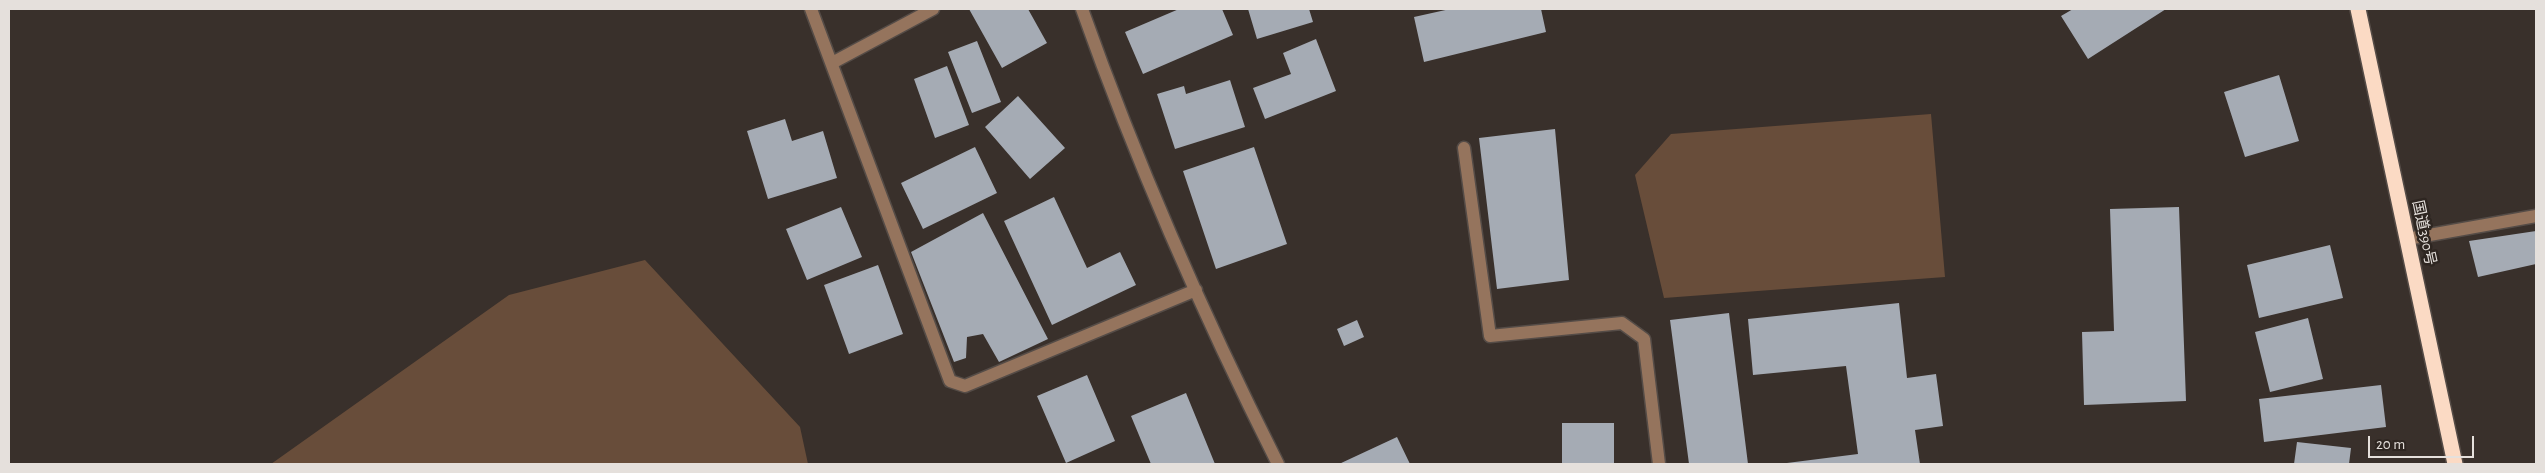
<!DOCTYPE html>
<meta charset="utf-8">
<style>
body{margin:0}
#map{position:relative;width:2545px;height:473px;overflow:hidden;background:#39302b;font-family:"Alegreya Sans",sans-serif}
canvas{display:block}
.frame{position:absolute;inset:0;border:10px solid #e5e0dc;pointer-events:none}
.scale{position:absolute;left:2368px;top:436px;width:106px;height:22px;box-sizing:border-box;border:2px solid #e5e0dc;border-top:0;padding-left:6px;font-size:15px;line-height:18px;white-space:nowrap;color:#e5e0dc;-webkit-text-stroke:4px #2e2621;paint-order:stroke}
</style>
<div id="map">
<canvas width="2545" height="473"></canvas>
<div class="frame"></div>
<div class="scale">20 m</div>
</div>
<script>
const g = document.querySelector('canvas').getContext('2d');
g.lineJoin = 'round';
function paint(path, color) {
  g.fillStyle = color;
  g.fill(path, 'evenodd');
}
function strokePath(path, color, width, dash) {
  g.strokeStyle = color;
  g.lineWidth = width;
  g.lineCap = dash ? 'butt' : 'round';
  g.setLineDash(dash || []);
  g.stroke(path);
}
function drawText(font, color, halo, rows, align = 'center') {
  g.font = font + ' "Alegreya Sans","Noto Sans JP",sans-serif';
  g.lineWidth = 5;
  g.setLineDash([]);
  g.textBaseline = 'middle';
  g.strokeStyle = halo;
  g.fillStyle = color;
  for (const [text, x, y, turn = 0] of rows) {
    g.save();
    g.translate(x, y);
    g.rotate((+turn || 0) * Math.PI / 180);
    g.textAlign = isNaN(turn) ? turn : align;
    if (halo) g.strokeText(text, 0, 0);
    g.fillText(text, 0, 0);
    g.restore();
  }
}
const green = new Path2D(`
 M 1931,114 L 1945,277 L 1664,298 L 1635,175 L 1671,134 Z
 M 645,260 L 800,427 L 808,464 L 271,464 L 509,295 Z`);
const building = new Path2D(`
 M 969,9 L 1028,9 L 1047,43 L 1002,68 Z
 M 1179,9 L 1222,9 L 1233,35 L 1143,74 L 1125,32 Z
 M 1248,9 L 1309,9 L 1313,22 L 1257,39 Z
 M 1450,9 L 1541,9 L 1546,32 L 1424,62 L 1414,17 Z
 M 2073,9 L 2166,9 L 2088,59 L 2061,16 Z
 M 1316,39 L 1336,91 L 1265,119 L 1253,88 L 1291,74 L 1283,53 Z
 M 977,41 L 1001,102 L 972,113 L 948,52 Z
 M 947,66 L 969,125 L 935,138 L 914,79 Z
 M 2279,75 L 2299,141 L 2245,157 L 2224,92 Z
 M 1230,80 L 1245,127 L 1175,149 L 1157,94 L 1184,86 L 1186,94 Z
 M 1018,96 L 1065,148 L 1030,179 L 985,127 Z
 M 785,119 L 792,141 L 823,131 L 837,178 L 768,199 L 747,131 Z
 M 1555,129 L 1569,280 L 1497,289 L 1479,138 Z
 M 975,147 L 997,193 L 923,229 L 901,183 Z
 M 1254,147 L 1287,244 L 1216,269 L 1183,171 Z
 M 1054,197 L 1087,268 L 1120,252 L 1136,285 L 1052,325 L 1004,221 Z
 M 841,207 L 862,257 L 807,280 L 786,229 Z
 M 2179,207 L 2186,401 L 2084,405 L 2082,332 L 2114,331 L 2110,209 Z
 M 983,213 L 1048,339 L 999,362 L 983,334 L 967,337 L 966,358 L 954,362 L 911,252 Z
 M 2536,231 L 2536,264 L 2478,277 L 2469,241 Z
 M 2330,245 L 2343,298 L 2259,318 L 2247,265 Z
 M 878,265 L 903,334 L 849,354 L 824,285 Z
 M 1899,303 L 1907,378 L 1936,374 L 1943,426 L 1915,430 L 1920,464 L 1779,464 L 1858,454 L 1846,366 L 1753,375 L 1748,319 Z
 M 1729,313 L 1748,464 L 1689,464 L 1670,320 Z
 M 2308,318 L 2323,379 L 2270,392 L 2255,332 Z
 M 1357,320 L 1364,337 L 1344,346 L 1337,329 Z
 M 1087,375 L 1115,441 L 1066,463 L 1037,396 Z
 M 2381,385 L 2386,427 L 2264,442 L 2259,399 Z
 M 1186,393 L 1215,464 L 1151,464 L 1131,416 Z
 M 1562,423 L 1614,423 L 1614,464 L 1562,464 Z
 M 1397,437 L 1410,464 L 1339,464 Z
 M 2297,442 L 2351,448 L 2349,464 L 2294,464 Z`);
const minor = new Path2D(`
 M 811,9 L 950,381 L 965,386 L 1196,290
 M 1082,9 C 1137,164 1204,317 1278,464
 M 832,63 L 933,9
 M 1464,148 L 1490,336 L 1622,323 L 1644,339 L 1659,464
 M 2407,239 L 2536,216`);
const highway = new Path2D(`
 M 2358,9 L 2455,464`);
const streetNames = [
 ["国道390号",2424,233,78]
];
paint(green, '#684d3a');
paint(building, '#a5abb4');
strokePath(minor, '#554c47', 15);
strokePath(highway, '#554c47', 18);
strokePath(minor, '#95745d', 12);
strokePath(highway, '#fbdac4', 15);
drawText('15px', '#e5e0dc', '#2e2621', streetNames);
</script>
